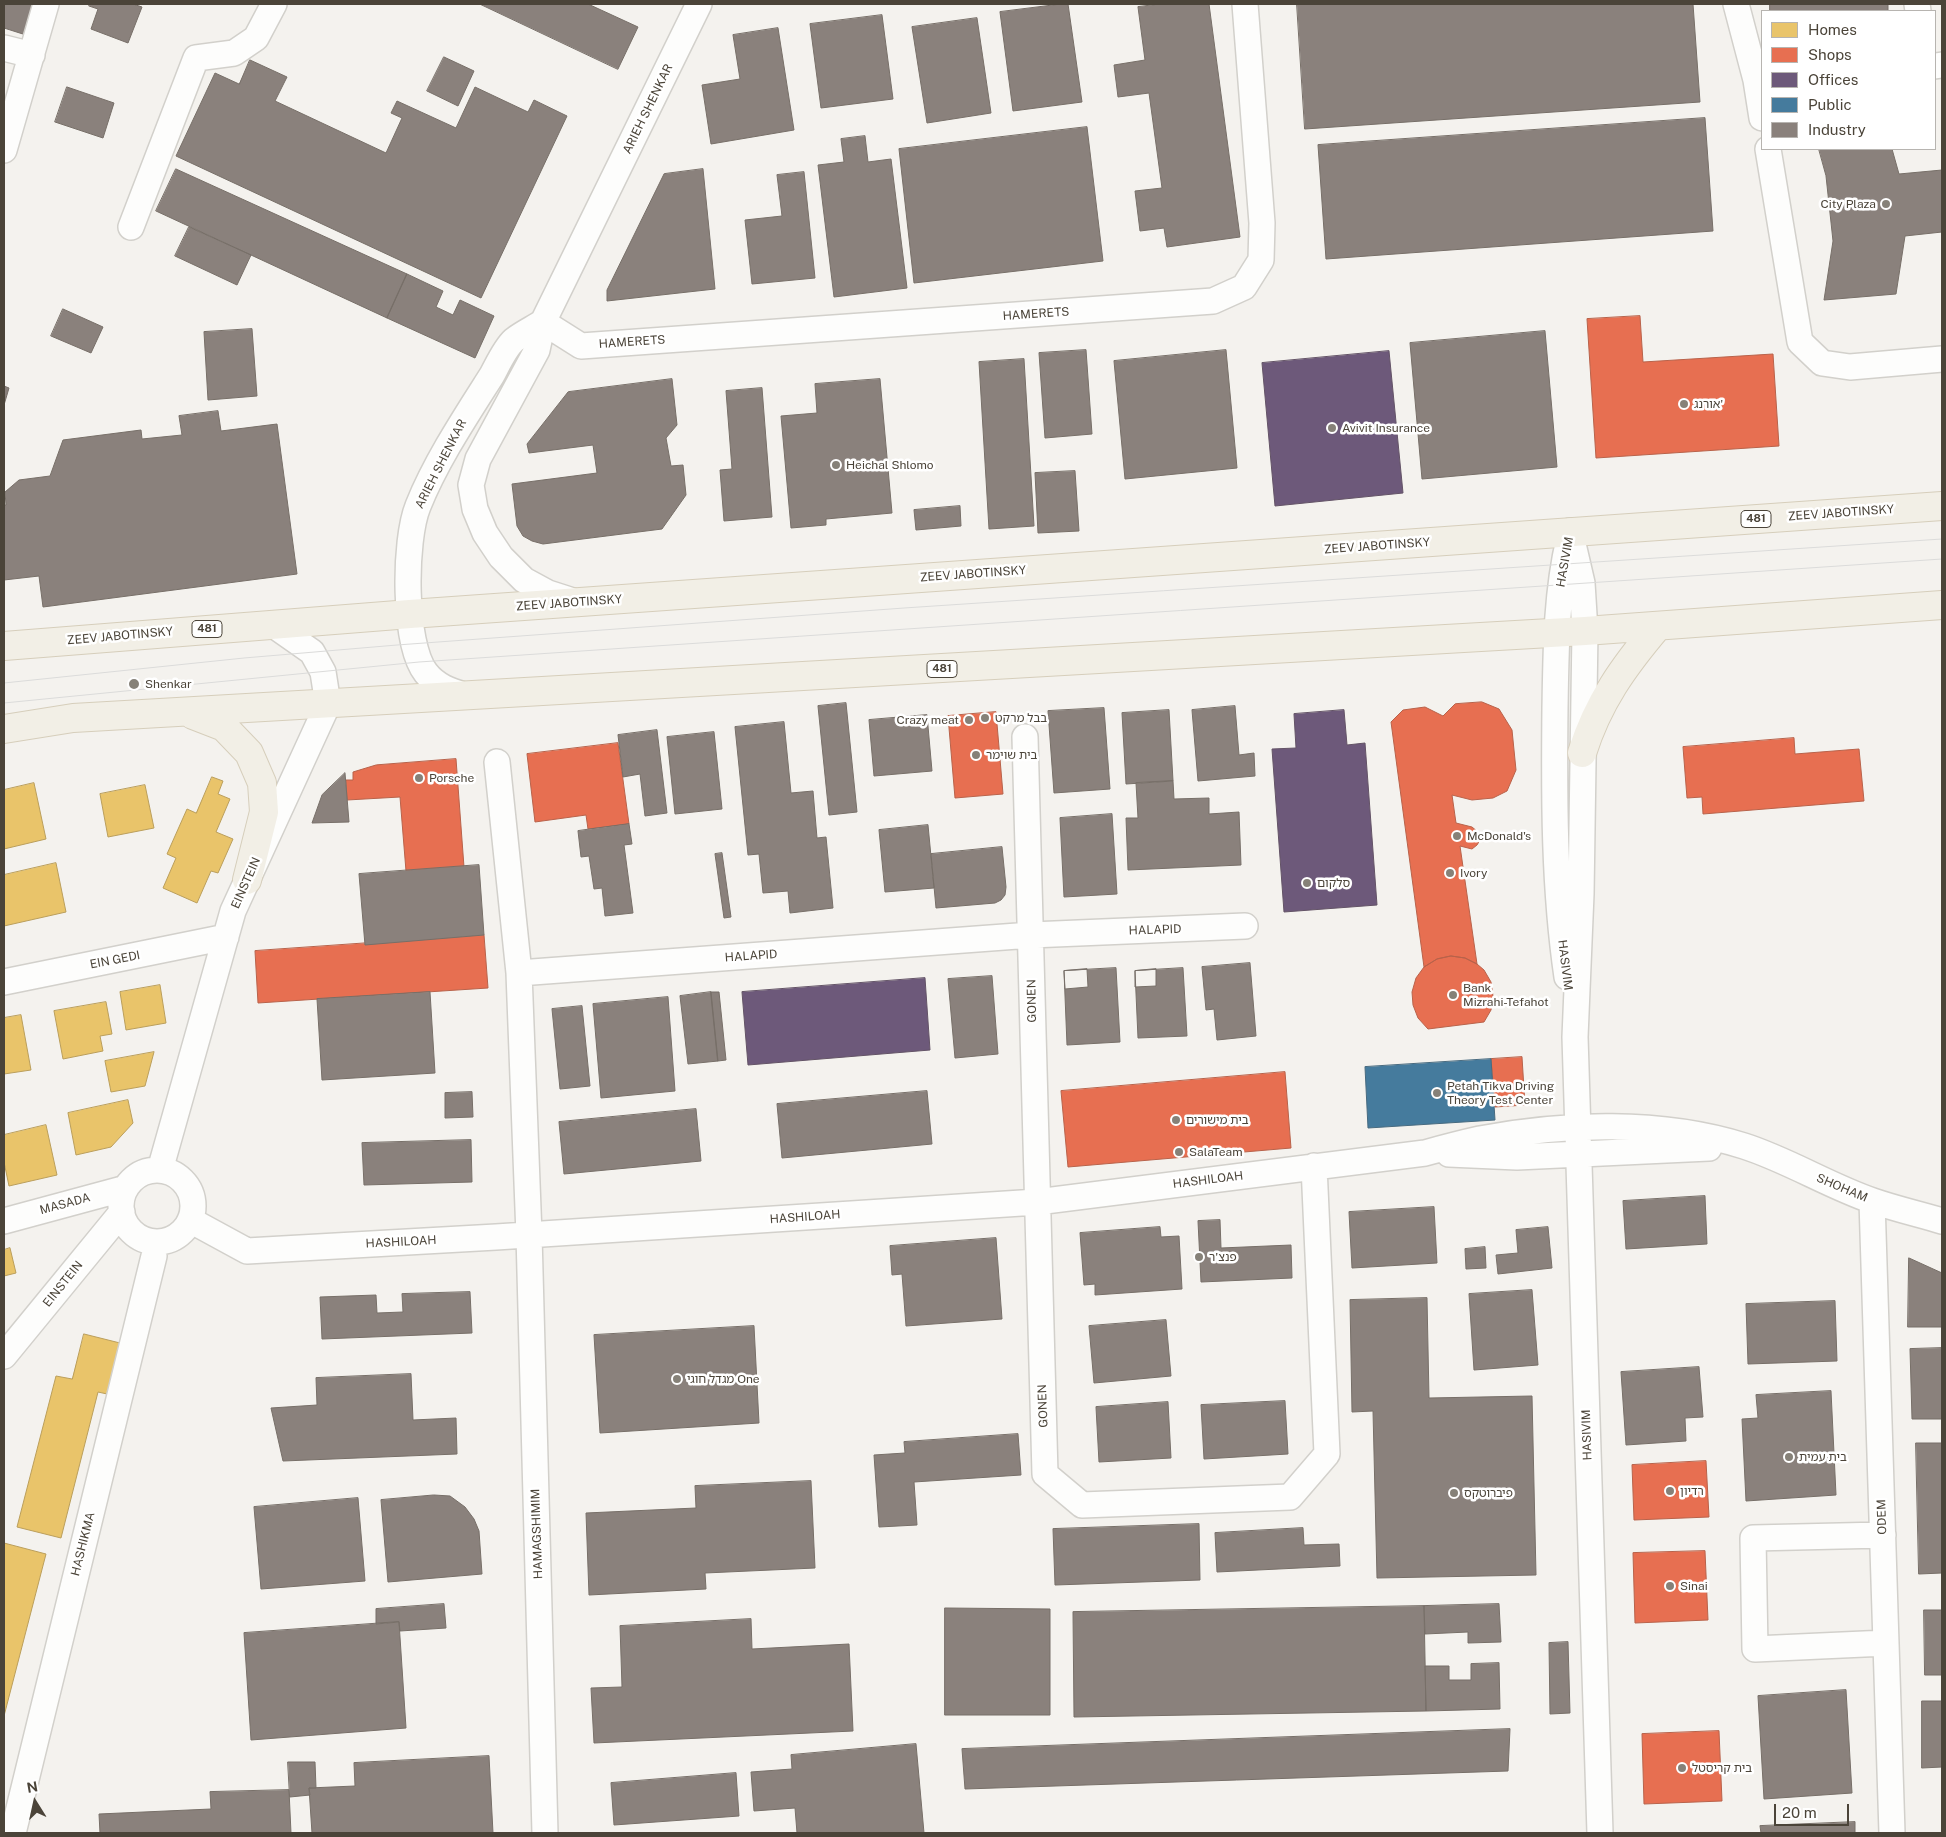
<!DOCTYPE html>
<meta charset="utf-8">
<style>
body{margin:0}
#map{position:relative;width:1946px;height:1837px;overflow:hidden;background:#f4f2ee;font-family:"Public Sans",sans-serif}
canvas{display:block}
.frame{position:absolute;inset:0;border:5px solid #4b4439;pointer-events:none}
.legend{position:absolute;left:1761px;top:10px;width:175px;height:140px;box-sizing:border-box;background:#fff;border:1px solid #b7b4b0;margin:0;padding:6px 9px;list-style:none;font-size:15px;color:#4b4439}
.legend li{display:flex;align-items:center;gap:10px;height:25px}
.legend b{width:25px;border:1px solid #b7b4b0}
.north{position:absolute;left:10px;top:1777px;width:50px;height:50px;-webkit-text-stroke:4px #fff;paint-order:stroke;rotate:350deg;font-size:14px;font-weight:700;line-height:20px;text-align:center;color:#4b4439}
.north::after{content:'';display:block;margin:auto;width:18px;height:22px;background:#4b4439;clip-path:polygon(50% 0,100% 100%,50% 72%,0 100%)}
.scale{position:absolute;left:1774px;top:1804px;width:75px;height:22px;box-sizing:border-box;border:2px solid #4b4439;border-top:0;padding-left:6px;font-size:15px;line-height:18px;white-space:nowrap;color:#4b4439;-webkit-text-stroke:4px #fff;paint-order:stroke}
</style>
<div id="map">
<canvas width="1946" height="1837"></canvas>
<div class="frame"></div>
<ul class="legend">
<li><b style="height:14px;background:#e9c46a"></b>Homes</li>
<li><b style="height:14px;background:#e76f51"></b>Shops</li>
<li><b style="height:14px;background:#6d597a"></b>Offices</li>
<li><b style="height:14px;background:#457b9d"></b>Public</li>
<li><b style="height:14px;background:#8a817c"></b>Industry</li>
</ul>
<div class="north">N</div>
<div class="scale">20 m</div>
</div>
<script>
const g = document.querySelector('canvas').getContext('2d');
g.lineJoin = 'round';
function paint(path, color) {
  g.fillStyle = color;
  g.fill(path, 'evenodd');
}
function strokePath(path, color, width, dash) {
  g.strokeStyle = color;
  g.lineWidth = width;
  g.lineCap = dash ? 'butt' : 'round';
  g.setLineDash(dash || []);
  g.stroke(path);
}
function drawText(font, color, halo, rows, align = 'center') {
  g.font = font + ' "Public Sans","Noto Sans Hebrew",sans-serif';
  g.lineWidth = 5;
  g.setLineDash([]);
  g.textBaseline = 'middle';
  g.strokeStyle = halo;
  g.fillStyle = color;
  for (const [text, x, y, turn = 0] of rows) {
    g.save();
    g.translate(x, y);
    g.rotate((+turn || 0) * Math.PI / 180);
    g.textAlign = isNaN(turn) ? turn : align;
    if (halo) g.strokeText(text, 0, 0);
    g.fillText(text, 0, 0);
    g.restore();
  }
}
const homes = new Path2D(`
 M 212,777 L 223,781 L 218,794 L 230,799 L 216,832 L 233,839 L 218,873 L 211,871 L 197,903 L 163,888 L 176,858 L 167,854 L 187,809 L 196,813 Z
 M 34,783 L 46,839 L 4,849 L 4,790 Z
 M 145,785 L 154,828 L 108,837 L 100,794 Z
 M 56,863 L 66,912 L 4,926 L 4,875 Z
 M 160,985 L 166,1023 L 126,1030 L 120,992 Z
 M 106,1002 L 112,1034 L 100,1036 L 103,1051 L 63,1059 L 54,1011 Z
 M 21,1015 L 31,1070 L 4,1074 L 4,1018 Z
 M 154,1052 L 145,1086 L 111,1092 L 105,1061 Z
 M 128,1100 L 133,1123 L 111,1147 L 76,1155 L 68,1113 Z
 M 46,1125 L 57,1175 L 9,1186 L 4,1162 L 4,1135 Z
 M 10,1248 L 16,1273 L 4,1276 L 4,1250 Z
 M 84,1334 L 120,1343 L 107,1394 L 98,1392 L 61,1538 L 17,1527 L 56,1376 L 72,1379 Z
 M 4,1543 L 46,1554 L 4,1716 Z`);
const shops = new Path2D(`
 M 1640,316 L 1643,362 L 1773,354 L 1779,446 L 1596,458 L 1587,319 Z
 M 1482,702 L 1499,709 L 1512,730 L 1516,770 L 1507,791 L 1493,798 L 1472,800 L 1452,795 L 1456,823 L 1472,827 L 1478,832 L 1480,840 L 1477,845 L 1472,849 L 1460,846 L 1477,964 L 1465,958 L 1451,956 L 1437,959 L 1424,967 L 1391,722 L 1403,710 L 1425,707 L 1443,716 L 1455,704 Z
 M 996,712 L 1003,794 L 955,798 L 948,716 Z
 M 1794,738 L 1795,754 L 1859,749 L 1864,801 L 1703,814 L 1702,797 L 1687,798 L 1683,747 Z
 M 618,743 L 629,824 L 588,829 L 586,815 L 535,822 L 527,754 Z
 M 456,759 L 464,867 L 406,871 L 400,797 L 347,800 L 346,780 L 353,780 L 353,772 L 376,765 Z
 M 484,935 L 488,988 L 258,1003 L 255,951 Z
 M 1451,956 L 1465,958 L 1477,964 L 1484,970 L 1491,982 L 1493,996 L 1491,1010 L 1484,1022 L 1428,1029 L 1418,1018 L 1413,1005 L 1412,992 L 1416,978 L 1424,967 L 1437,959 Z
 M 1522,1057 L 1525,1105 L 1495,1107 L 1491,1059 Z
 M 1285,1072 L 1291,1148 L 1068,1167 L 1061,1091 Z
 M 1706,1461 L 1709,1517 L 1634,1520 L 1632,1465 Z
 M 1705,1551 L 1708,1620 L 1635,1623 L 1633,1553 Z
 M 1719,1731 L 1722,1801 L 1644,1804 L 1642,1734 Z`);
const offices = new Path2D(`
 M 1389,351 L 1403,493 L 1275,506 L 1262,363 Z
 M 1344,710 L 1347,745 L 1365,743 L 1377,905 L 1284,912 L 1272,749 L 1296,748 L 1294,714 Z
 M 925,978 L 930,1050 L 748,1065 L 742,992 Z`);
const public = new Path2D(`
 M 1491,1059 L 1495,1120 L 1368,1128 L 1365,1067 Z`);
const industry = new Path2D(`
 M 4,4 L 35,4 L 26,35 L 4,28 Z
 M 90,4 L 133,4 L 142,7 L 128,43 L 91,29 L 98,9 L 89,6 Z
 M 480,4 L 588,4 L 638,27 L 618,69 Z
 M 1061,4 L 1068,4 L 1082,102 L 1013,111 L 1000,12 Z
 M 1160,4 L 1209,4 L 1240,237 L 1167,247 L 1164,228 L 1140,231 L 1135,191 L 1162,188 L 1149,93 L 1118,97 L 1114,65 L 1145,60 L 1138,7 Z
 M 1297,4 L 1693,4 L 1700,102 L 1305,129 Z
 M 1770,4 L 1888,4 L 1888,11 L 1770,11 Z
 M 882,15 L 893,99 L 821,108 L 810,24 Z
 M 977,18 L 991,113 L 927,123 L 912,27 Z
 M 778,28 L 794,130 L 711,144 L 702,85 L 740,79 L 733,35 Z
 M 444,57 L 474,71 L 458,106 L 427,91 Z
 M 250,60 L 287,77 L 275,101 L 386,153 L 402,118 L 391,113 L 397,101 L 456,128 L 475,87 L 528,112 L 534,100 L 567,116 L 481,298 L 176,156 L 215,73 L 239,84 Z
 M 67,87 L 114,103 L 103,138 L 55,122 Z
 M 1705,118 L 1713,231 L 1326,259 L 1318,145 Z
 M 1087,127 L 1103,261 L 914,283 L 899,149 Z
 M 865,136 L 868,162 L 891,159 L 907,288 L 834,297 L 818,165 L 844,162 L 841,139 Z
 M 1819,149 L 1892,149 L 1899,174 L 1942,170 L 1942,232 L 1905,236 L 1896,294 L 1824,300 L 1833,241 L 1826,176 Z
 M 176,169 L 407,274 L 387,318 L 156,211 Z
 M 703,169 L 715,289 L 607,301 L 607,290 L 664,174 Z
 M 804,172 L 815,278 L 752,284 L 745,220 L 782,216 L 777,175 Z
 M 189,227 L 251,255 L 237,285 L 175,256 Z
 M 407,274 L 443,291 L 436,307 L 453,315 L 460,300 L 494,316 L 475,358 L 387,318 Z
 M 63,309 L 103,327 L 91,353 L 51,336 Z
 M 252,329 L 257,396 L 208,400 L 204,332 Z
 M 1545,331 L 1557,467 L 1422,479 L 1410,343 Z
 M 1086,350 L 1092,434 L 1045,438 L 1039,353 Z
 M 1226,350 L 1237,468 L 1125,479 L 1114,361 Z
 M 1024,359 L 1034,526 L 989,529 L 979,362 Z
 M 672,379 L 677,425 L 666,438 L 671,466 L 683,465 L 686,495 L 662,529 L 543,544 L 532,541 L 523,536 L 517,526 L 512,484 L 597,473 L 593,445 L 529,453 L 527,444 L 568,392 Z
 M 880,379 L 892,513 L 826,519 L 826,525 L 791,528 L 781,416 L 817,413 L 815,384 Z
 M 4,386 L 9,388 L 4,405 Z
 M 762,388 L 772,517 L 724,521 L 720,470 L 732,469 L 726,391 Z
 M 218,411 L 221,431 L 277,424 L 297,574 L 43,607 L 39,576 L 4,580 L 4,505 L 6,505 L 5,492 L 19,480 L 50,476 L 63,440 L 141,430 L 142,439 L 182,435 L 179,416 Z
 M 1075,471 L 1079,531 L 1038,533 L 1035,473 Z
 M 960,506 L 961,526 L 916,530 L 914,510 Z
 M 846,703 L 857,812 L 829,815 L 818,706 Z
 M 1235,706 L 1239,755 L 1254,753 L 1255,776 L 1198,781 L 1192,710 Z
 M 1104,708 L 1110,789 L 1054,793 L 1048,711 Z
 M 1169,710 L 1173,781 L 1126,784 L 1122,713 Z
 M 927,715 L 932,771 L 874,776 L 869,720 Z
 M 784,722 L 791,793 L 813,791 L 817,838 L 826,837 L 833,908 L 790,913 L 788,891 L 763,893 L 759,854 L 748,855 L 735,727 Z
 M 657,730 L 667,813 L 645,816 L 640,774 L 623,777 L 618,735 Z
 M 714,732 L 722,809 L 675,814 L 667,737 Z
 M 345,773 L 349,822 L 312,823 L 322,795 Z
 M 1173,781 L 1174,799 L 1209,798 L 1209,814 L 1239,812 L 1241,865 L 1128,870 L 1126,818 L 1138,818 L 1136,783 Z
 M 1112,814 L 1117,894 L 1064,897 L 1060,818 Z
 M 629,824 L 632,844 L 624,845 L 633,913 L 605,916 L 602,888 L 594,889 L 589,856 L 581,857 L 578,831 Z
 M 928,825 L 934,888 L 885,892 L 879,830 Z
 M 1002,847 L 1006,887 L 1005,895 L 1001,900 L 995,903 L 936,908 L 931,854 Z
 M 722,853 L 731,917 L 724,918 L 715,854 Z
 M 479,865 L 484,935 L 365,945 L 359,874 Z
 M 1250,963 L 1256,1036 L 1217,1040 L 1214,1009 L 1206,1010 L 1202,967 Z
 M 1116,968 L 1120,1042 L 1067,1045 L 1064,971 Z
 M 1183,968 L 1187,1036 L 1138,1038 L 1135,971 Z
 M 1087,969 L 1088,987 L 1065,989 L 1064,971 Z
 M 1156,969 L 1156,986 L 1135,987 L 1135,971 Z
 M 992,976 L 998,1054 L 955,1058 L 948,979 Z
 M 430,992 L 435,1073 L 322,1080 L 317,999 Z
 M 711,992 L 718,1061 L 688,1064 L 680,996 Z
 M 711,992 L 719,992 L 726,1060 L 718,1061 Z
 M 668,997 L 675,1091 L 601,1098 L 593,1004 Z
 M 582,1006 L 590,1086 L 560,1089 L 552,1009 Z
 M 927,1091 L 932,1144 L 782,1158 L 777,1104 Z
 M 472,1092 L 473,1117 L 445,1118 L 445,1093 Z
 M 696,1109 L 701,1161 L 564,1174 L 559,1122 Z
 M 471,1140 L 472,1182 L 364,1185 L 362,1143 Z
 M 1705,1196 L 1707,1244 L 1626,1249 L 1623,1201 Z
 M 1434,1207 L 1437,1263 L 1352,1268 L 1349,1212 Z
 M 1220,1220 L 1221,1248 L 1291,1245 L 1292,1278 L 1201,1282 L 1198,1221 Z
 M 1160,1227 L 1161,1237 L 1179,1236 L 1182,1289 L 1095,1295 L 1095,1284 L 1084,1285 L 1080,1233 Z
 M 1548,1227 L 1552,1268 L 1498,1274 L 1496,1255 L 1518,1253 L 1516,1230 Z
 M 996,1238 L 1002,1319 L 906,1326 L 902,1274 L 892,1275 L 890,1246 Z
 M 1485,1247 L 1486,1268 L 1466,1269 L 1465,1249 Z
 M 1909,1258 L 1942,1273 L 1942,1327 L 1908,1327 Z
 M 1532,1290 L 1538,1365 L 1474,1370 L 1469,1294 Z
 M 470,1292 L 472,1333 L 322,1339 L 320,1297 L 376,1295 L 377,1313 L 403,1312 L 402,1294 Z
 M 1427,1298 L 1429,1398 L 1532,1396 L 1536,1575 L 1377,1578 L 1373,1411 L 1352,1412 L 1350,1300 Z
 M 1835,1301 L 1837,1361 L 1748,1364 L 1746,1304 Z
 M 1166,1320 L 1171,1376 L 1094,1383 L 1089,1326 Z
 M 754,1326 L 759,1423 L 600,1433 L 594,1335 Z
 M 1942,1348 L 1942,1419 L 1912,1419 L 1910,1349 Z
 M 1699,1367 L 1703,1417 L 1685,1418 L 1686,1441 L 1626,1445 L 1621,1372 Z
 M 411,1374 L 413,1420 L 456,1418 L 457,1454 L 283,1461 L 271,1408 L 317,1405 L 316,1378 Z
 M 1831,1391 L 1836,1495 L 1746,1501 L 1742,1419 L 1758,1418 L 1756,1395 Z
 M 1285,1401 L 1288,1454 L 1204,1459 L 1201,1405 Z
 M 1168,1402 L 1171,1458 L 1099,1462 L 1096,1407 Z
 M 1018,1434 L 1021,1475 L 914,1482 L 917,1525 L 879,1527 L 874,1455 L 905,1453 L 904,1442 Z
 M 1916,1443 L 1942,1443 L 1942,1573 L 1919,1574 Z
 M 811,1481 L 815,1568 L 705,1573 L 706,1589 L 589,1595 L 586,1513 L 696,1508 L 695,1486 Z
 M 434,1495 L 450,1496 L 465,1507 L 474,1519 L 479,1531 L 482,1574 L 388,1582 L 381,1500 Z
 M 358,1498 L 365,1581 L 261,1589 L 254,1507 Z
 M 1199,1524 L 1200,1580 L 1055,1585 L 1053,1529 Z
 M 1303,1528 L 1304,1545 L 1339,1544 L 1340,1566 L 1217,1572 L 1215,1533 Z
 M 444,1604 L 446,1628 L 400,1631 L 399,1622 L 376,1624 L 376,1609 Z
 M 1499,1604 L 1501,1642 L 1468,1643 L 1468,1632 L 1425,1634 L 1424,1606 Z
 M 1424,1606 L 1426,1711 L 1074,1717 L 1073,1612 Z
 M 945,1608 L 1050,1609 L 1050,1715 L 945,1715 Z
 M 1924,1610 L 1942,1610 L 1942,1675 L 1925,1675 Z
 M 751,1619 L 752,1649 L 849,1644 L 853,1731 L 594,1743 L 591,1688 L 622,1687 L 620,1626 Z
 M 399,1622 L 406,1728 L 251,1740 L 244,1633 Z
 M 1568,1642 L 1570,1713 L 1550,1714 L 1549,1643 Z
 M 1499,1663 L 1500,1709 L 1426,1711 L 1425,1666 L 1449,1666 L 1449,1680 L 1471,1680 L 1471,1664 Z
 M 1846,1690 L 1852,1793 L 1764,1799 L 1758,1696 Z
 M 1922,1701 L 1942,1701 L 1942,1767 L 1922,1768 Z
 M 1510,1729 L 1508,1771 L 965,1789 L 962,1749 Z
 M 916,1744 L 924,1833 L 797,1833 L 795,1808 L 754,1811 L 751,1772 L 792,1769 L 791,1755 Z
 M 489,1756 L 493,1833 L 312,1833 L 309,1788 L 355,1786 L 354,1763 Z
 M 288,1762 L 315,1762 L 316,1788 L 309,1788 L 310,1795 L 290,1797 Z
 M 736,1773 L 739,1816 L 614,1825 L 611,1783 Z
 M 289,1790 L 291,1833 L 100,1833 L 99,1814 L 211,1809 L 210,1792 Z
 M 1855,1822 L 1855,1833 L 1761,1833 L 1760,1826 Z`);
const minor = new Path2D(`
 M 1736,4 L 1756,80 L 1762,118
 M 1917,4 L 1918,11
 M 4,48 L 32,55
 M 1935,66 L 1942,65
 M 1768,149 L 1800,342 L 1822,363 L 1850,367 L 1942,359
 M 4,150 L 46,4
 M 131,227 L 196,58 L 234,53 L 256,38 L 274,4
 M 543,322 L 581,346 L 1213,301 L 1244,287 L 1261,260 L 1262,223 L 1245,4
 M 1570,531 L 1582,583 L 1585,631 L 1581,894 L 1575,1037 L 1600,1833
 M 576,602 L 548,593 L 524,580 L 501,557 L 485,533 L 475,509 L 471,485 L 478,459 L 537,350 L 543,322 L 699,4
 M 467,696 C 451,691 437,687 426,673 C 403,644 404,540 418,506 C 436,461 466,416 492,375 C 498,364 505,348 514,340 C 523,333 534,328 543,322
 M 1025,737 L 1045,1474 L 1082,1505 L 1290,1497 L 1327,1454 L 1314,1166
 M 497,762 L 519,973 L 529,1235 L 545,1833
 M 519,973 L 1031,935 L 1245,926
 M 1567,977 C 1554,888 1554,798 1555,708 C 1556,651 1556,595 1569,539
 M 4,982 L 226,937
 M 1449,1154 L 1517,1157 L 1709,1148
 M 160,1170 L 233,911 L 328,704 L 323,672 L 312,652 L 272,624
 M121 1206a36 36 0 1 1 72 0a36 36 0 1 1-72 0Z
 M 1872,1201 L 1892,1833
 M 190,1220 L 247,1251 L 496,1237 L 1037,1202 L 1425,1153 C 1443,1148 1462,1143 1480,1139 C 1563,1123 1662,1120 1744,1146 C 1788,1160 1829,1186 1873,1201 C 1896,1209 1919,1214 1942,1221
 M 4,1221 L 126,1188
 M 4,1356 L 122,1212
 M 1883,1535 L 1753,1538 L 1755,1649 L 1886,1643
 M 13,1833 L 154,1256`);
const major = new Path2D(`
 M 4,646 L 410,614 L 1942,506
 M 193,715 L 224,727 L 249,753 L 262,783 L 264,812 L 247,880
 M 4,729 L 73,718 L 1585,631 L 1942,605
 M 1582,753 C 1598,702 1624,666 1658,626`);
const tram = new Path2D(`
 M 4,683 L 244,658 L 397,645 L 904,608 L 1942,539
 M 4,703 L 419,662 L 1942,559`);
const markers = [
 [1886,204,5,"#868178"],
 [1684,404,5,"#868178"],
 [1332,428,5,"#868178"],
 [836,465,5,"#868178"],
 [134,684,6,"#868178"],
 [985,718,5,"#868178"],
 [969,720,5,"#868178"],
 [976,755,5,"#868178"],
 [419,778,5,"#868178"],
 [1457,836,5,"#868178"],
 [1450,873,5,"#868178"],
 [1307,883,5,"#868178"],
 [1453,995,5,"#868178"],
 [1437,1093,5,"#868178"],
 [1176,1120,5,"#868178"],
 [1179,1152,5,"#868178"],
 [1199,1257,5,"#868178"],
 [677,1379,5,"#868178"],
 [1789,1457,5,"#868178"],
 [1670,1491,5,"#868178"],
 [1454,1493,5,"#868178"],
 [1670,1586,5,"#868178"],
 [1682,1768,5,"#868178"]
];
const shields = [
 [1756,519,30],
 [207,629,30],
 [942,669,30]
];
const shieldNames = [
 ["481",1756,519],
 ["481",207,629],
 ["481",942,669]
];
const streetNames = [
 ["ARIEH SHENKAR",648,109,-64],
 ["HAMERETS",1036,314,-4],
 ["HAMERETS",632,342,-4],
 ["ARIEH SHENKAR",441,464,-63],
 ["ZEEV JABOTINSKY",1841,513,-4],
 ["ZEEV JABOTINSKY",1377,546,-4],
 ["HASIVIM",1565,562,-80],
 ["ZEEV JABOTINSKY",973,574,-4],
 ["ZEEV JABOTINSKY",569,603,-4],
 ["ZEEV JABOTINSKY",120,636,-5],
 ["EINSTEIN",246,883,-66],
 ["HALAPID",1155,930,-2],
 ["HALAPID",751,956,-4],
 ["EIN GEDI",115,960,-11],
 ["HASIVIM",1565,965,83],
 ["GONEN",1032,1001,-91],
 ["HASHILOAH",1208,1180,-7],
 ["SHOHAM",1842,1188,23],
 ["MASADA",65,1204,-15],
 ["HASHILOAH",805,1217,-4],
 ["HASHILOAH",401,1242,-3],
 ["EINSTEIN",63,1284,-51],
 ["GONEN",1043,1406,-92],
 ["HASIVIM",1587,1435,-92],
 ["ODEM",1882,1517,-92],
 ["HAMAGSHIMIM",537,1534,-92],
 ["HASHIKMA",83,1544,-76]
];
const poiNames = [
 ["City Plaza",1876,204,"right"],
 ["אורנג'",1694,404],
 ["Avivit Insurance",1342,428],
 ["Heichal Shlomo",846,465],
 ["Shenkar",145,684],
 ["בבל מרקט",995,718],
 ["Crazy meat",959,720,"right"],
 ["בית שוימר",986,755],
 ["Porsche",429,778],
 ["McDonald's",1467,836],
 ["Ivory",1460,873],
 ["סלקום",1317,883],
 ["Bank",1463,988],
 ["Mizrahi-Tefahot",1463,1002],
 ["Petah Tikva Driving",1447,1086],
 ["Theory Test Center",1447,1100],
 ["בית מישורים",1186,1120],
 ["SalaTeam",1189,1152],
 ["פנצ'ר",1209,1257],
 ["מגדל חוגי One",687,1379],
 ["בית עמית",1799,1457],
 ["רדיון",1680,1491],
 ["פיברוטקס",1464,1493],
 ["Sinai",1680,1586],
 ["בית קריסטל",1692,1768]
];
paint(homes, '#e9c46a');
strokePath(homes, '#ba9e5b', 1);
paint(shops, '#e76f51');
strokePath(shops, '#b8624a', 1);
paint(offices, '#6d597a');
strokePath(offices, '#635366', 1);
paint(public, '#457b9d');
strokePath(public, '#476a7f', 1);
paint(industry, '#8a817c');
strokePath(industry, '#776f68', 1);
strokePath(minor, '#d2d0cb', 28);
strokePath(major, '#d6cebb', 30);
strokePath(minor, '#fdfdfc', 25);
strokePath(major, '#f2efe6', 28);
strokePath(tram, '#dbdbda', 1);
for (const [x, y, r, color] of markers) {
  const dot = new Path2D();
  dot.arc(x, y, r, 0, 2 * Math.PI);
  g.fillStyle = color;
  g.fill(dot);
  strokePath(dot, '#fff', 2);
}
for (const [x, y, w] of shields) {
  const box = new Path2D();
  box.roundRect(x - w / 2, y - 8.5, w, 17, 4);
  g.fillStyle = '#fff';
  g.fill(box);
  strokePath(box, '#4b4439', 1);
}
drawText('bold 11px', '#4b4439', null, shieldNames);
drawText('12px', '#4b4439', '#fff', streetNames);
drawText('12px', '#4b4439', '#fff', poiNames, 'left');
</script>
